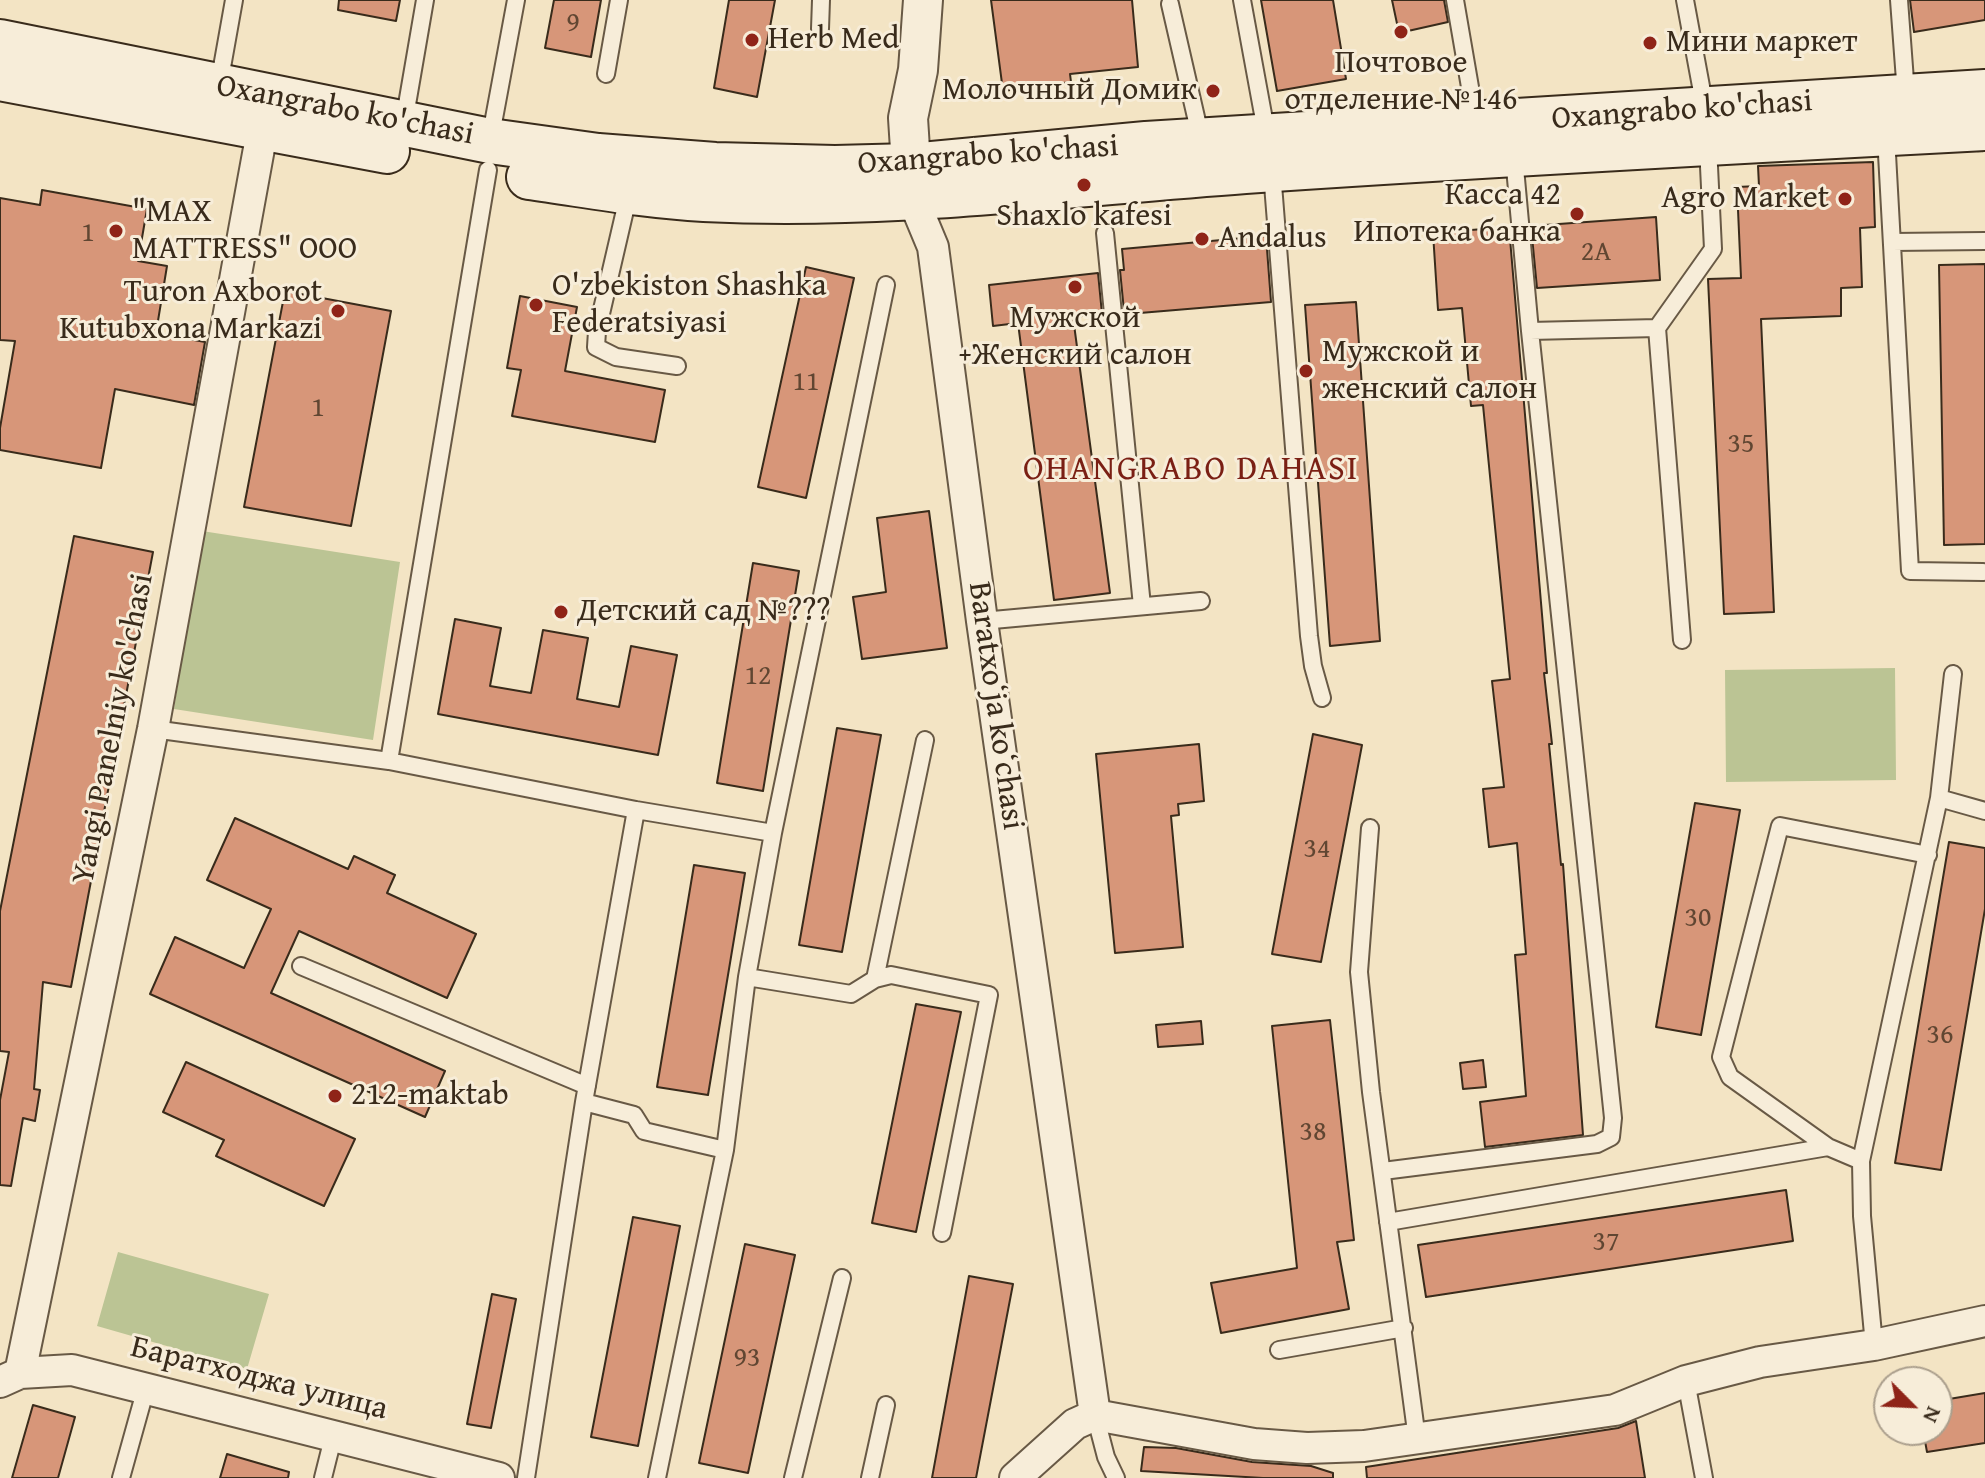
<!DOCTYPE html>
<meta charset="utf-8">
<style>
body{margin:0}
#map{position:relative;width:1985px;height:1478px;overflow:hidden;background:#f3e4c4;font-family:"Gentium Book Plus",serif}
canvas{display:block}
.north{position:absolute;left:1873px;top:1366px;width:80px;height:80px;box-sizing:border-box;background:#f7edd9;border:2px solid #ab9f8d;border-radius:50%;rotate:114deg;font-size:22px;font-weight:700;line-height:32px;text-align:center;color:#392b1b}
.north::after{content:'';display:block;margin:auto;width:28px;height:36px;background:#8f2418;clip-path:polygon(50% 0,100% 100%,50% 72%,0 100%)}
</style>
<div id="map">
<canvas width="1985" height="1478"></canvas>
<div class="north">N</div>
</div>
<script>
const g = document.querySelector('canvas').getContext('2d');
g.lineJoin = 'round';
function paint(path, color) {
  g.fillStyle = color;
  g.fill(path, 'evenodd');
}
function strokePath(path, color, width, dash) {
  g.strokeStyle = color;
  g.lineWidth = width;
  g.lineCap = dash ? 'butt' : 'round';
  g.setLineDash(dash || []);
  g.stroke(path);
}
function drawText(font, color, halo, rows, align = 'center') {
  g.font = font + ' "Gentium Book Plus",serif';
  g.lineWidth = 6;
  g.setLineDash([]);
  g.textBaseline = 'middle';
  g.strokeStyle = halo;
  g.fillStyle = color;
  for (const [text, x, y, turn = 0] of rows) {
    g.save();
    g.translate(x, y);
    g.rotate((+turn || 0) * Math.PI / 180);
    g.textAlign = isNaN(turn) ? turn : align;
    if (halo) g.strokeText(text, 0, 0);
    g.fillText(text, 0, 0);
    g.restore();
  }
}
const green = new Path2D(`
 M 202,531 L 400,562 L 373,740 L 174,709 Z
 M 1895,668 L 1896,780 L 1726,782 L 1725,670 Z
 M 118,1252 L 269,1294 L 247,1369 L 97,1326 Z`);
const building = new Path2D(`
 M 339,0 L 400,0 L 396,21 L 338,10 Z
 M 554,0 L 601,0 L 591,57 L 545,48 Z
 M 729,0 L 775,0 L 757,97 L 714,88 Z
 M 991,0 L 1132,0 L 1138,67 L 1070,74 L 1071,82 L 1003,91 Z
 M 1261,0 L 1333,0 L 1346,79 L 1277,91 Z
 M 1392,0 L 1444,0 L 1448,22 L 1399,33 Z
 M 1910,0 L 1985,0 L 1985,20 L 1914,32 Z
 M 1873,162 L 1875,227 L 1860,228 L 1862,287 L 1841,288 L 1841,316 L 1761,319 L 1774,612 L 1724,614 L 1708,279 L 1741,278 L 1737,187 L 1759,186 L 1758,166 Z
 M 42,190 L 147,209 L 138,261 L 167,266 L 156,333 L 205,342 L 194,405 L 115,389 L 101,468 L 0,450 L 0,428 L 15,341 L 0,340 L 0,198 L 40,205 Z
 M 1656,217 L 1660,280 L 1537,288 L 1531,226 Z
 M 1509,227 L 1547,673 L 1544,673 L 1552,744 L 1549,744 L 1561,865 L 1563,864 L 1583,1135 L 1485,1147 L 1480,1102 L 1526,1096 L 1515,955 L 1526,954 L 1517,843 L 1489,847 L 1483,789 L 1504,787 L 1492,681 L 1510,679 L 1483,405 L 1471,406 L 1462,308 L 1438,310 L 1433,233 Z
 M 1266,236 L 1271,302 L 1128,314 L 1128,311 L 1124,311 L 1120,270 L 1124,270 L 1122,249 Z
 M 1985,264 L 1985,544 L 1944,545 L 1939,265 Z
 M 806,267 L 854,278 L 806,498 L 758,487 Z
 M 1098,273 L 1102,314 L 1073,317 L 1110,593 L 1054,600 L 1018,323 L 993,326 L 989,285 Z
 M 285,291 L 391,311 L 351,526 L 244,507 Z
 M 520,296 L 577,307 L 565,371 L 665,390 L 655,442 L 512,416 L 521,370 L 507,368 Z
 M 1356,302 L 1380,641 L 1330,646 L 1305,305 Z
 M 929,511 L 947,648 L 862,659 L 853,597 L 886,592 L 877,518 Z
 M 74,536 L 153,552 L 71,987 L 43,982 L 34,1089 L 40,1090 L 35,1121 L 23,1118 L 11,1186 L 0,1185 L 0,1100 L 9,1052 L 0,1051 L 0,911 Z
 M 753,563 L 799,571 L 763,791 L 717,783 Z
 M 455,619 L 501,628 L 490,686 L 531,693 L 543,630 L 588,638 L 577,699 L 619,707 L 631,646 L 677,655 L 658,755 L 438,714 Z
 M 837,728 L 881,735 L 842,952 L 799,945 Z
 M 1313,734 L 1362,745 L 1321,962 L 1272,954 Z
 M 1199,744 L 1204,801 L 1178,804 L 1179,815 L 1171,816 L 1183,947 L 1115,953 L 1096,754 Z
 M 1695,803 L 1740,810 L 1701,1035 L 1656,1027 Z
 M 235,818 L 348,869 L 354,856 L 395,875 L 387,893 L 476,934 L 447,998 L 299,931 L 271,993 L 445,1071 L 425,1117 L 150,994 L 175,937 L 244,968 L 271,909 L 207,880 Z
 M 1949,842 L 1985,848 L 1985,909 L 1941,1170 L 1895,1163 Z
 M 694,865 L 745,873 L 708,1095 L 657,1087 Z
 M 916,1004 L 961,1012 L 916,1232 L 872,1223 Z
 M 1330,1020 L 1354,1240 L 1337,1242 L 1349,1309 L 1221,1333 L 1211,1283 L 1297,1268 L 1272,1026 Z
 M 1201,1021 L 1203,1044 L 1158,1047 L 1156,1025 Z
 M 1483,1060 L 1486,1087 L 1463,1089 L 1460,1063 Z
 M 186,1062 L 355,1139 L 324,1206 L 216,1156 L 224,1140 L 163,1112 Z
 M 1786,1190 L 1793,1241 L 1426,1297 L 1418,1245 Z
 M 633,1217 L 680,1226 L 638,1446 L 591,1437 Z
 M 745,1244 L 795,1255 L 748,1473 L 699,1463 Z
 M 969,1276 L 1013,1284 L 976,1478 L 932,1478 Z
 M 492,1294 L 516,1299 L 491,1428 L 467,1424 Z
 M 1985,1393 L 1985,1443 L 1927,1452 L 1923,1430 L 1937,1430 L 1937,1401 Z
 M 33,1405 L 75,1417 L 58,1478 L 12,1478 Z
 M 1636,1421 L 1645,1478 L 1367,1478 L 1366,1467 L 1618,1428 Z
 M 1144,1447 L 1176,1448 L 1252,1462 L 1311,1466 L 1333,1473 L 1333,1478 L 1263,1478 L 1141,1471 Z
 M 227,1454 L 289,1472 L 288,1478 L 220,1478 Z`);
const service = new Path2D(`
 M 1242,0 L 1267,136
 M 1455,0 L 1476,122
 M 1685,0 L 1705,108
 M 1899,0 L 1906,94
 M 1170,4 L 1201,139
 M 820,29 L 821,0
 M 606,74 L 619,0
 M 219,84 L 234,0
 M 404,122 L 425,0
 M 1886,136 L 1910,571 L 1983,572
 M 490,140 L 516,0
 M 488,170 L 389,761 L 636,810 L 773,833 L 747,977 L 725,1150 L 657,1478
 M 1272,172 L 1309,636 L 1313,666 L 1322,698
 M 629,193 L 597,331 L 596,347 L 616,357 L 677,366
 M 1105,233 L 1142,606
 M 1892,242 L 1985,241
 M 1530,331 L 1657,328
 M 982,621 L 1201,601
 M 1682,640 L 1657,328 L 1713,249 L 1708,146
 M 153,729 L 389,761
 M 1939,798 L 1953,674
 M 1370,828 L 1359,972 L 1371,1092 L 1417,1439
 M 773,833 L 886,285
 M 301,966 L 587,1086
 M 747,977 L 851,994 L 875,979 L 891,975 L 989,995 L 942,1233
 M 875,979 L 925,740
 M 584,1102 L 634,1115 L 644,1131 L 725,1150
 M 1861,1161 L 1828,1147 L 1730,1077 L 1721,1057 L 1780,826 L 1928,855
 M 1383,1171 L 1597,1144 L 1611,1137 L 1613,1118 L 1608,1070 L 1530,331 L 1514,157
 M 1388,1222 L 1828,1147
 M 1874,1345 L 1862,1216 L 1861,1161 L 1939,798 L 1985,811
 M 1279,1350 L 1404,1328
 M 1686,1381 L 1704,1478
 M 1095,1415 L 1106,1457 L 1116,1478
 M 121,1478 L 146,1388
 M 323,1478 L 334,1434
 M 526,1478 L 584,1102 L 636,810
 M 793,1478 L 842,1278
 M 870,1478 L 886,1405`);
const minor = new Path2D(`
 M 913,199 L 933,247 L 982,621 L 1095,1415
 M 20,1373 L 153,729 L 266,110
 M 0,1382 L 20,1373 L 72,1370 L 499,1478
 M 1095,1415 L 1254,1444 L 1307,1448 L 1364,1446 L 1615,1410 L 1686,1381 L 1760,1362 L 1874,1345 L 1985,1321
 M 1015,1478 L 1075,1424 L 1095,1415`);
const tertiary = new Path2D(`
 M 913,196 L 908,118 L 918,70 L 923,0`);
const secondary = new Path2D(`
 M 0,42 L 490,141 L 598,156 L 715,165 L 835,168 L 911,166 L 1146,144 L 1985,92
 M 0,78 L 387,151
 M 529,177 C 587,185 645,196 704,199 C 885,208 1065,184 1245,171 C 1492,154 1739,141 1985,128`);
const markers = [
 [1401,32,8,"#8f2418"],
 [752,40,8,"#8f2418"],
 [1650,43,8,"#8f2418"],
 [1213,91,8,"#8f2418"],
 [1084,185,8,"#8f2418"],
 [1845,199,8,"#8f2418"],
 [1577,214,8,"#8f2418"],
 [116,231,8,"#8f2418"],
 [1202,239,8,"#8f2418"],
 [1075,287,8,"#8f2418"],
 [536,305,8,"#8f2418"],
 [338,311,8,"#8f2418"],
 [1306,371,8,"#8f2418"],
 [561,612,8,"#8f2418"],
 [335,1096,8,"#8f2418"]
];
const numberNames = [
 ["9",573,24],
 ["1",88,234],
 ["2А",1596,253],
 ["11",806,383],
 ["1",318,409],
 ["35",1741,445],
 ["12",758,677],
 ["34",1317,850],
 ["30",1698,919],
 ["36",1940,1036],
 ["38",1313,1133],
 ["37",1606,1243],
 ["93",747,1359]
];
const poiNames = [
 ["Herb Med",768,40],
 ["Мини маркет",1666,43],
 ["Почтовое",1401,64,"center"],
 ["отделение №146",1401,101,"center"],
 ["Молочный Домик",1197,91,"right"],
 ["Касса 42",1561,196,"right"],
 ["Ипотека банка",1561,233,"right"],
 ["Agro Market",1829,199,"right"],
 ["\"MAX",132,213],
 ["MATTRESS\" ООО",132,250],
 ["Shaxlo kafesi",1084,217,"center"],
 ["Andalus",1218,239],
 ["O'zbekiston Shashka",552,287],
 ["Federatsiyasi",552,324],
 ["Turon Axborot",322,293,"right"],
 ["Kutubxona Markazi",322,330,"right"],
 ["Мужской",1075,319,"center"],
 ["+Женский салон",1075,356,"center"],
 ["Мужской и",1322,353],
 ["женский салон",1322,390],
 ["Детский сад №???",577,612],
 ["212-maktab",351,1096]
];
const streetNames = [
 ["Oxangrabo ko'chasi",345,111,11],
 ["Oxangrabo ko'chasi",1682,111,-4],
 ["Oxangrabo ko'chasi",988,156,-4],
 ["Baratxoʻja koʻchasi",995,706,82],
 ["Yangi Panelniy ko'chasi",114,729,-79],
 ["Баратходжа улица",259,1379,14]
];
const neighbourhoodNames = [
 ["OHANGRABO DAHASI",1191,470]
];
paint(green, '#bbc494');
paint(building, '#d79679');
strokePath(building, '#392b1b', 2);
strokePath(service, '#685945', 20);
strokePath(minor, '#685945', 34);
strokePath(tertiary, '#685945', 42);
strokePath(secondary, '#392b1b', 48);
strokePath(service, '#f7edd9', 16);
strokePath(minor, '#f7edd9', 30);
strokePath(tertiary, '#f7edd9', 38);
strokePath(secondary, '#f7edd9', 44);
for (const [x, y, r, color] of markers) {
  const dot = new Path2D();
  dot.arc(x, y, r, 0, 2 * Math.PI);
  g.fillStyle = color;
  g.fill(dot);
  strokePath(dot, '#f7edd9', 3);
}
drawText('28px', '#604632', null, numberNames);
drawText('32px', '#392b1b', '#f7edd9', poiNames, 'left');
drawText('32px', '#392b1b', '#f7edd9', streetNames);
g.letterSpacing = '2px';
drawText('34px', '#7a1f14', '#f7edd9', neighbourhoodNames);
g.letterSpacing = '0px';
</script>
